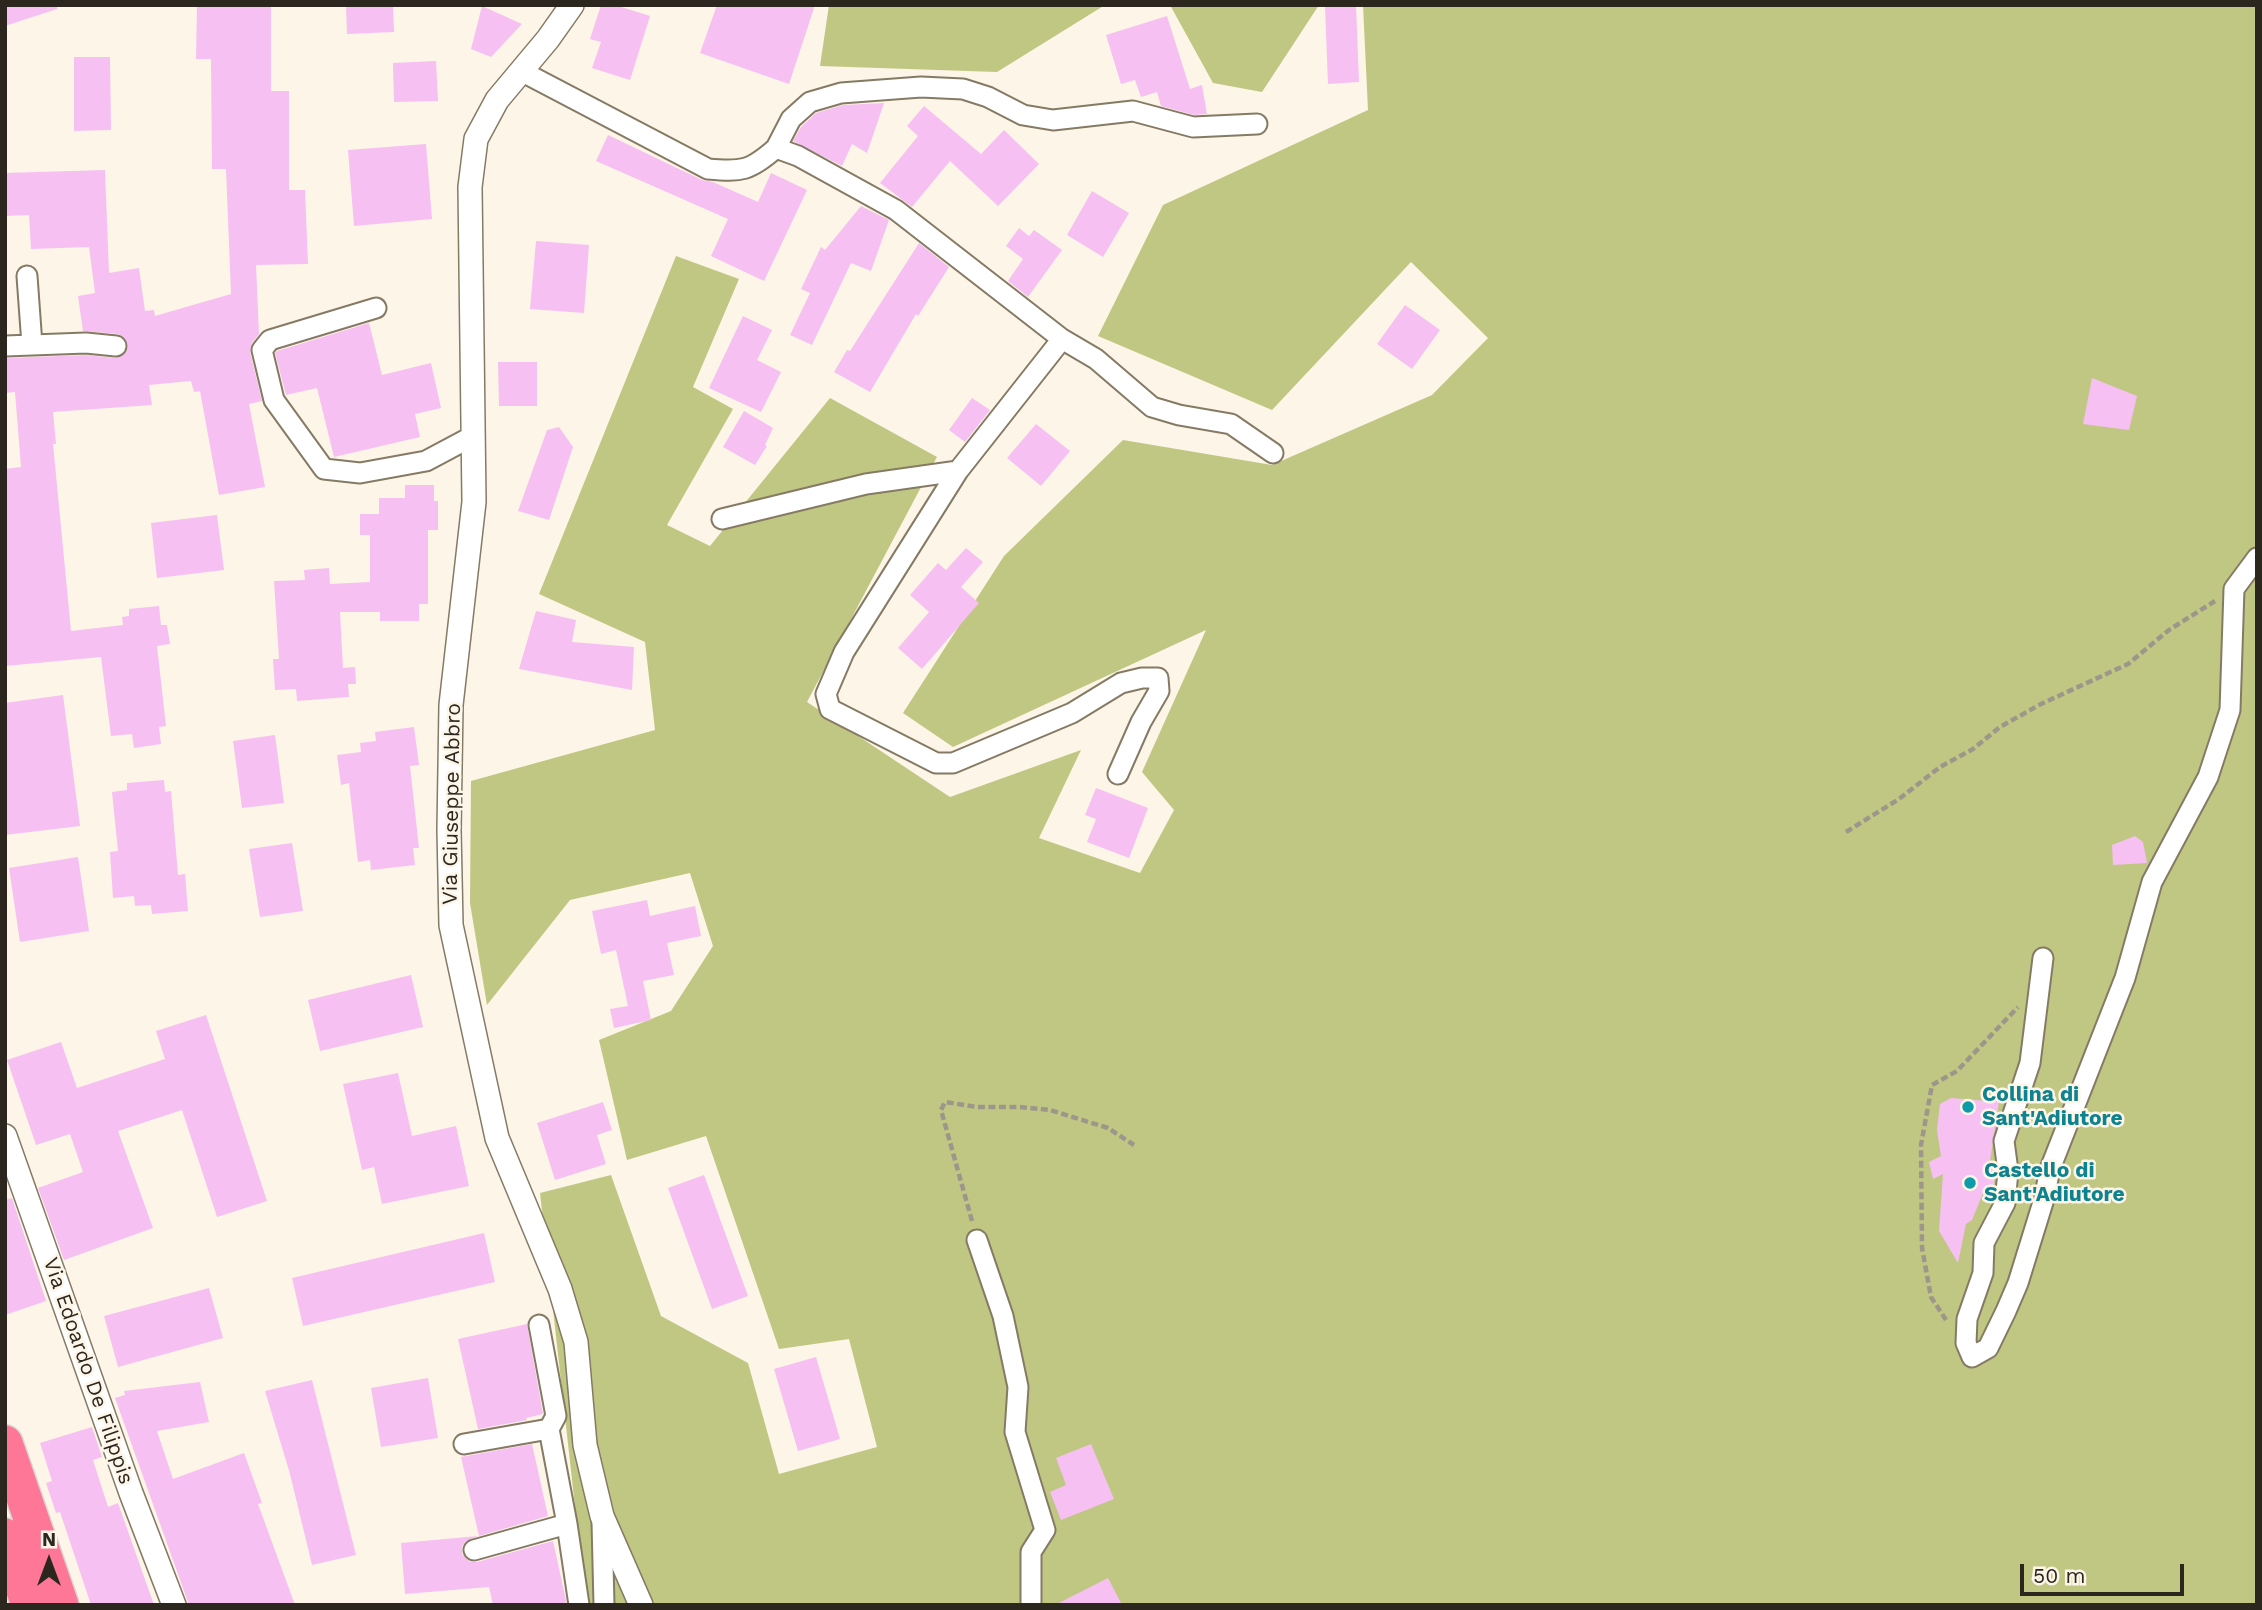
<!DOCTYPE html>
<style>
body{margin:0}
#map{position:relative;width:2262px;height:1610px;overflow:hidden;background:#fdf5e7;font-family:"Work Sans",sans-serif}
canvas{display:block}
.frame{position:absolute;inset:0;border:7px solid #2b271e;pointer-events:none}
.north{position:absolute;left:14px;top:1526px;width:70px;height:70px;-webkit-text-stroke:5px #fdf5e7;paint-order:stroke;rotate:0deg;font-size:19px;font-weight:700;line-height:28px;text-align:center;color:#2b271e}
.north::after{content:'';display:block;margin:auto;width:24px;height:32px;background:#2b271e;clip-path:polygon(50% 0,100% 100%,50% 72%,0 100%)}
.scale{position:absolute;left:2020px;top:1564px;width:164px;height:32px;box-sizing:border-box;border:4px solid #2b271e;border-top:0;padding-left:9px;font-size:21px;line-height:24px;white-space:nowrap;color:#2b271e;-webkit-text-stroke:5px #fdf5e7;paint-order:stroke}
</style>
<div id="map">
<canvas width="2262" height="1610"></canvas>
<div class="frame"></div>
<div class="north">N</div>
<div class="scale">50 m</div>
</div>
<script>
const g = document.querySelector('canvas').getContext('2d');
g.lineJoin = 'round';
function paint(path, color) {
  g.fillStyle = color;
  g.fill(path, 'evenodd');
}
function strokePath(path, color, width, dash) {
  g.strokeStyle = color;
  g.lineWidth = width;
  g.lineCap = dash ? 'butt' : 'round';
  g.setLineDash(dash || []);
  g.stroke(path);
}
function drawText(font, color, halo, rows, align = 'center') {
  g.font = font + ' "Work Sans",sans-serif';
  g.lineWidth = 5;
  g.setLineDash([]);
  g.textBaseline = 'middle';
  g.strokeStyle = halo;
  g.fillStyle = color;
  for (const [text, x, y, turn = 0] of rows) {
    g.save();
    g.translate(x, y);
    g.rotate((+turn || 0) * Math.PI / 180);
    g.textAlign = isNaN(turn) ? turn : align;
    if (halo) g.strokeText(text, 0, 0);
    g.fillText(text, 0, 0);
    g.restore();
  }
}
const forest = new Path2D(`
 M 829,5 L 1105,5 L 997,72 L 820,66 Z
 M 1170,5 L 1319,5 L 1262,92 L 1213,83 Z
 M 1363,5 L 2257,5 L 2257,1605 L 586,1605 L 540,1193 L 611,1175 L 661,1316 L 748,1363 L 779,1474 L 877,1447 L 849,1339 L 779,1349 L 706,1136 L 627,1160 L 599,1040 L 671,1011 L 713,946 L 690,873 L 570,900 L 487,1005 L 470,903 L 471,781 L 655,730 L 645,642 L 539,594 L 676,256 L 739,279 L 693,387 L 733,409 L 667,525 L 710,546 L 830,398 L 937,457 L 807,702 L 950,797 L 1081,750 L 1039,838 L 1140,873 L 1174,810 L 1142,772 L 1206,630 L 953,747 L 903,713 L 1004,556 L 1123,440 L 1272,465 L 1432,395 L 1488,338 L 1411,262 L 1272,410 L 1098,336 L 1163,205 L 1368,110 Z`);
const building = new Path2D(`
 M 5,5 L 57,5 L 57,9 L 5,26 Z
 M 197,5 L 271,5 L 271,91 L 289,91 L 289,190 L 305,190 L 308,264 L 256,265 L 259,334 L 252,343 L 250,352 L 262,401 L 249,404 L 265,487 L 219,495 L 200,391 L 194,392 L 191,381 L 149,385 L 152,405 L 53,412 L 56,444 L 53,444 L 71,631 L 123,625 L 122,617 L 129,616 L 129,609 L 159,606 L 161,625 L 167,625 L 170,644 L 157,646 L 166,726 L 159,727 L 161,744 L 134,748 L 132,734 L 111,736 L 101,657 L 5,666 L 5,469 L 21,467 L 15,392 L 5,393 L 5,358 L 86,355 L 115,358 L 125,354 L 128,347 L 124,337 L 118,334 L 83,331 L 78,296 L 95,293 L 89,247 L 31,249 L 29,215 L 5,216 L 5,173 L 105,170 L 109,273 L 139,268 L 145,311 L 154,310 L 155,316 L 231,294 L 226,169 L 212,169 L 211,59 L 196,59 Z
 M 346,5 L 393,5 L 394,32 L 347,34 Z
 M 601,5 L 615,5 L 650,16 L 630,80 L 592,68 L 601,42 L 590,39 Z
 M 717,5 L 815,5 L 789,84 L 700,53 Z
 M 1356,5 L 1359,82 L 1328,84 L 1325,7 Z
 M 482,6 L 522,24 L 491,57 L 471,49 Z
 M 1167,16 L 1190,89 L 1202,85 L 1207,114 L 1194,115 L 1161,106 L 1157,92 L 1141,97 L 1135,80 L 1121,84 L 1106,35 Z
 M 74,57 L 110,57 L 111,130 L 74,131 Z
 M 436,61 L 438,101 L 394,102 L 393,63 Z
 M 884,103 L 867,153 L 852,144 L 842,166 L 793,141 L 801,127 L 816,113 L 843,105 Z
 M 924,106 L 981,154 L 1004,130 L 1039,164 L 998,206 L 950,161 L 912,207 L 880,183 L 918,136 L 907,126 Z
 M 608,135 L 702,180 L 713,182 L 758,202 L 771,173 L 807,190 L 764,281 L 711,256 L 728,219 L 596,161 Z
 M 426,144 L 432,219 L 354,226 L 348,150 Z
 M 1092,191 L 1129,213 L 1103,257 L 1067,235 Z
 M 861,206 L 889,220 L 871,271 L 851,263 L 812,345 L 790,335 L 810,293 L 801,289 L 821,247 L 825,250 Z
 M 1019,228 L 1029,236 L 1034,230 L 1062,250 L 1028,297 L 1008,281 L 1023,259 L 1006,246 Z
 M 536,241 L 589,245 L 584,313 L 530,309 Z
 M 919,243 L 949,267 L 918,316 L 916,314 L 870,392 L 834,372 L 847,350 L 850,351 Z
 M 1405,305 L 1440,330 L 1412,369 L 1377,344 Z
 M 743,316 L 772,330 L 757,360 L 781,372 L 761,412 L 709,388 Z
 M 369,323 L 382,375 L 431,363 L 441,408 L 415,414 L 420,437 L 334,457 L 317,388 L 286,395 L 275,353 L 277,351 Z
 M 498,362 L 537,362 L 537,406 L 499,406 Z
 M 2092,378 L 2137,396 L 2129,430 L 2083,424 Z
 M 972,398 L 990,410 L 965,442 L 949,430 Z
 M 744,411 L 773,428 L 765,445 L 767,446 L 755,465 L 723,447 Z
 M 1036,424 L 1070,451 L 1041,486 L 1007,458 Z
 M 559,427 L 573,447 L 549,520 L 518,511 L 547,430 Z
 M 405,485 L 434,485 L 434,501 L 438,501 L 438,530 L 428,530 L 428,604 L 419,604 L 419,621 L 380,621 L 380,612 L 340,612 L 343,668 L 355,667 L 356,684 L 348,684 L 349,697 L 297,701 L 296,689 L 275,690 L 273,659 L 279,659 L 274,581 L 305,580 L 304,570 L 329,568 L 330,584 L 370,582 L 370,535 L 360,535 L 360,514 L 379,514 L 379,498 L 405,498 Z
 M 217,515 L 224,570 L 157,578 L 151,523 Z
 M 966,548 L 983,562 L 961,587 L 979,603 L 922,669 L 898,648 L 929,612 L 910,595 L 938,563 L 946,570 Z
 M 536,611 L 576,620 L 572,642 L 634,647 L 632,690 L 519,669 Z
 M 63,695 L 80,826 L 5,835 L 5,703 Z
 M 414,727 L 419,765 L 410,766 L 419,848 L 413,848 L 415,865 L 371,870 L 370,860 L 358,862 L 349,783 L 341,785 L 337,755 L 361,752 L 360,743 L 376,741 L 375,732 Z
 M 275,735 L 284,803 L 242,808 L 233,741 Z
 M 164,780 L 165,792 L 171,791 L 178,875 L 185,874 L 188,911 L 152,914 L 151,905 L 135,906 L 134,896 L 113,898 L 110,852 L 118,851 L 112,792 L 127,790 L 127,783 Z
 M 1096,788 L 1148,808 L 1129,858 L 1087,842 L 1096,819 L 1085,815 Z
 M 2135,836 L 2143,842 L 2147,863 L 2113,865 L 2112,845 Z
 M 292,843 L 303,911 L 260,917 L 249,849 Z
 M 78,857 L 89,931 L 20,942 L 9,868 Z
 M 647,900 L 650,916 L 695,906 L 701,936 L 667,943 L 674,975 L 643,981 L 651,1020 L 614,1028 L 610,1009 L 628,1006 L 616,950 L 601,954 L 592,911 Z
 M 411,975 L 423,1027 L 320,1051 L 308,1000 Z
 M 206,1015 L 267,1201 L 217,1217 L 182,1110 L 118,1131 L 153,1228 L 64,1260 L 38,1188 L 83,1172 L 70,1134 L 36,1145 L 7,1060 L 61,1042 L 77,1088 L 165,1059 L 156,1031 Z
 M 398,1073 L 412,1136 L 456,1126 L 469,1186 L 382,1204 L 374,1167 L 362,1170 L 343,1084 Z
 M 1951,1098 L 1999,1102 L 1990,1161 L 1995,1163 L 1994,1188 L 1986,1186 L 1972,1220 L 1966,1224 L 1958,1263 L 1939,1231 L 1943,1174 L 1933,1179 L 1929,1162 L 1941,1156 L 1937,1130 L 1940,1104 Z
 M 603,1102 L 612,1130 L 597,1135 L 606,1164 L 555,1180 L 537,1123 Z
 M 704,1175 L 748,1296 L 712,1309 L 668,1188 Z
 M 12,1198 L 46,1301 L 5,1315 L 5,1200 Z
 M 484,1233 L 495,1282 L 303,1326 L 292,1278 Z
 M 209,1288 L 223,1338 L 118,1367 L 104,1316 Z
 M 527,1324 L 543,1414 L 526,1418 L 527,1420 L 478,1429 L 458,1339 Z
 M 816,1357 L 840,1439 L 798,1451 L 774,1369 Z
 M 428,1378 L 438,1438 L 381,1447 L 371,1388 Z
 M 312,1380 L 356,1555 L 312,1565 L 290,1474 L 265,1391 Z
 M 200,1382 L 209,1422 L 157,1431 L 173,1479 L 244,1453 L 262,1503 L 258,1504 L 295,1605 L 189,1605 L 115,1398 L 125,1395 L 124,1391 Z
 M 92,1427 L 102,1457 L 93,1460 L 108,1507 L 118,1503 L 154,1605 L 91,1605 L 60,1512 L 56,1513 L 46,1483 L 52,1481 L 40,1443 Z
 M 532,1444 L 548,1516 L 479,1536 L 461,1457 Z
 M 1091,1444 L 1114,1499 L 1061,1520 L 1050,1492 L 1066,1485 L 1056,1458 Z
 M 478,1536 L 466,1541 L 462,1546 L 462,1554 L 470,1562 L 477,1562 L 553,1541 L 567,1605 L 493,1605 L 489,1587 L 405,1594 L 401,1543 Z
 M 1108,1578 L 1122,1605 L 1055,1605 Z`);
const path = new Path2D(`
 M 1846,832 L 1899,799 L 1940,767 L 1973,749 L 2000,727 L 2041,704 L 2128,664 L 2169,630 L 2215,601
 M 972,1221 L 941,1110 L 945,1102 L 977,1107 L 1020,1107 L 1050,1110 L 1108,1128 L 1134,1145
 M 1946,1320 L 1931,1297 L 1922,1248 L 1921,1145 L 1932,1085 L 1957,1071 L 2018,1007`);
const minor = new Path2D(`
 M 521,71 L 708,169 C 742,172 750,171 776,148 L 798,156 L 896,210 L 1062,339 L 1096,359 L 1152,407 L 1179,415 L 1231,424 L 1273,453
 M 776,148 L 791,119 L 810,102 L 841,93 L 921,87 L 963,89 L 988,97 L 1023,115 L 1053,120 L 1133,111 L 1193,127 L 1257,124
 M 27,276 L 32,345
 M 376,308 L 270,340 L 262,350 L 274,400 L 324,469 L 360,473 L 426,461 L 473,436
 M 1062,339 L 958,471 L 844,652 L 826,694 L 830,709 L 936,763 L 953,763 L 1072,713 L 1121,683 L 1142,678 L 1158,678 L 1159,691 L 1141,722 L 1118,774
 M 5,346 L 86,343 L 116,346
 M 722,519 L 866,484 L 958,471
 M 2043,958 L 2030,1063 L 2004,1141 L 2008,1171 L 2005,1203 L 1984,1243 L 1983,1273 L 1967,1319 L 1966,1343 L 1972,1357 L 1988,1348 L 2006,1311 L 2018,1283 L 2044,1199 L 2050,1169 L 2125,978 L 2152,882 L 2208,777 L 2230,710 L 2234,589 L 2257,558
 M 977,1240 L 1003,1316 L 1018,1387 L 1015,1432 L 1045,1530 L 1031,1552 L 1031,1605
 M 539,1325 L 556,1416 L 549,1429 L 567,1524 L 579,1605
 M 464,1444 L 549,1429
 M 602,1522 L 604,1605
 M 474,1550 L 567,1524`);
const tertiary = new Path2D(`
 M 572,5 L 548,39 L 497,100 L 476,139 L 470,187 L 474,502 L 451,705 L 449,830 L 451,925 L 497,1138 L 560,1289 L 576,1342 L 585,1445 L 602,1516 L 641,1605
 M 5,1136 L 131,1493 L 174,1605`);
const motorway = new Path2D(`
 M 5,1443 L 61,1605
 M 5,1536 L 29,1605`);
const markers = [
 [1968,1107,7,"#0f9aa8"],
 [1970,1183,7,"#0f9aa8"]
];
const streetNames = [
 ["Via Giuseppe Abbro",452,804,-89],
 ["Via Edoardo De Filippis",88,1371,71]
];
const cultureNames = [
 ["Collina di",1982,1095],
 ["Sant'Adiutore",1982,1119],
 ["Castello di",1984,1171],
 ["Sant'Adiutore",1984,1195]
];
paint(forest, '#c0c783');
paint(building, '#f6c0f2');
strokePath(minor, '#857a64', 23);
strokePath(tertiary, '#857a64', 26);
strokePath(motorway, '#d9d8d6', 38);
strokePath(path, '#9c968b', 4.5, [7, 3.5]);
strokePath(minor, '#fff', 19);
strokePath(tertiary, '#fff', 23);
strokePath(motorway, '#fe7797', 35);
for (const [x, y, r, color] of markers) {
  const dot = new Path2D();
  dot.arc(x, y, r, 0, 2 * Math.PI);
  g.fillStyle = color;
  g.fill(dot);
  strokePath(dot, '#fdf5e7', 2.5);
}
drawText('21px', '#2b271e', '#fdf5e7', streetNames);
drawText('bold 21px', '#0d838f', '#fdf5e7', cultureNames, 'left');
</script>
